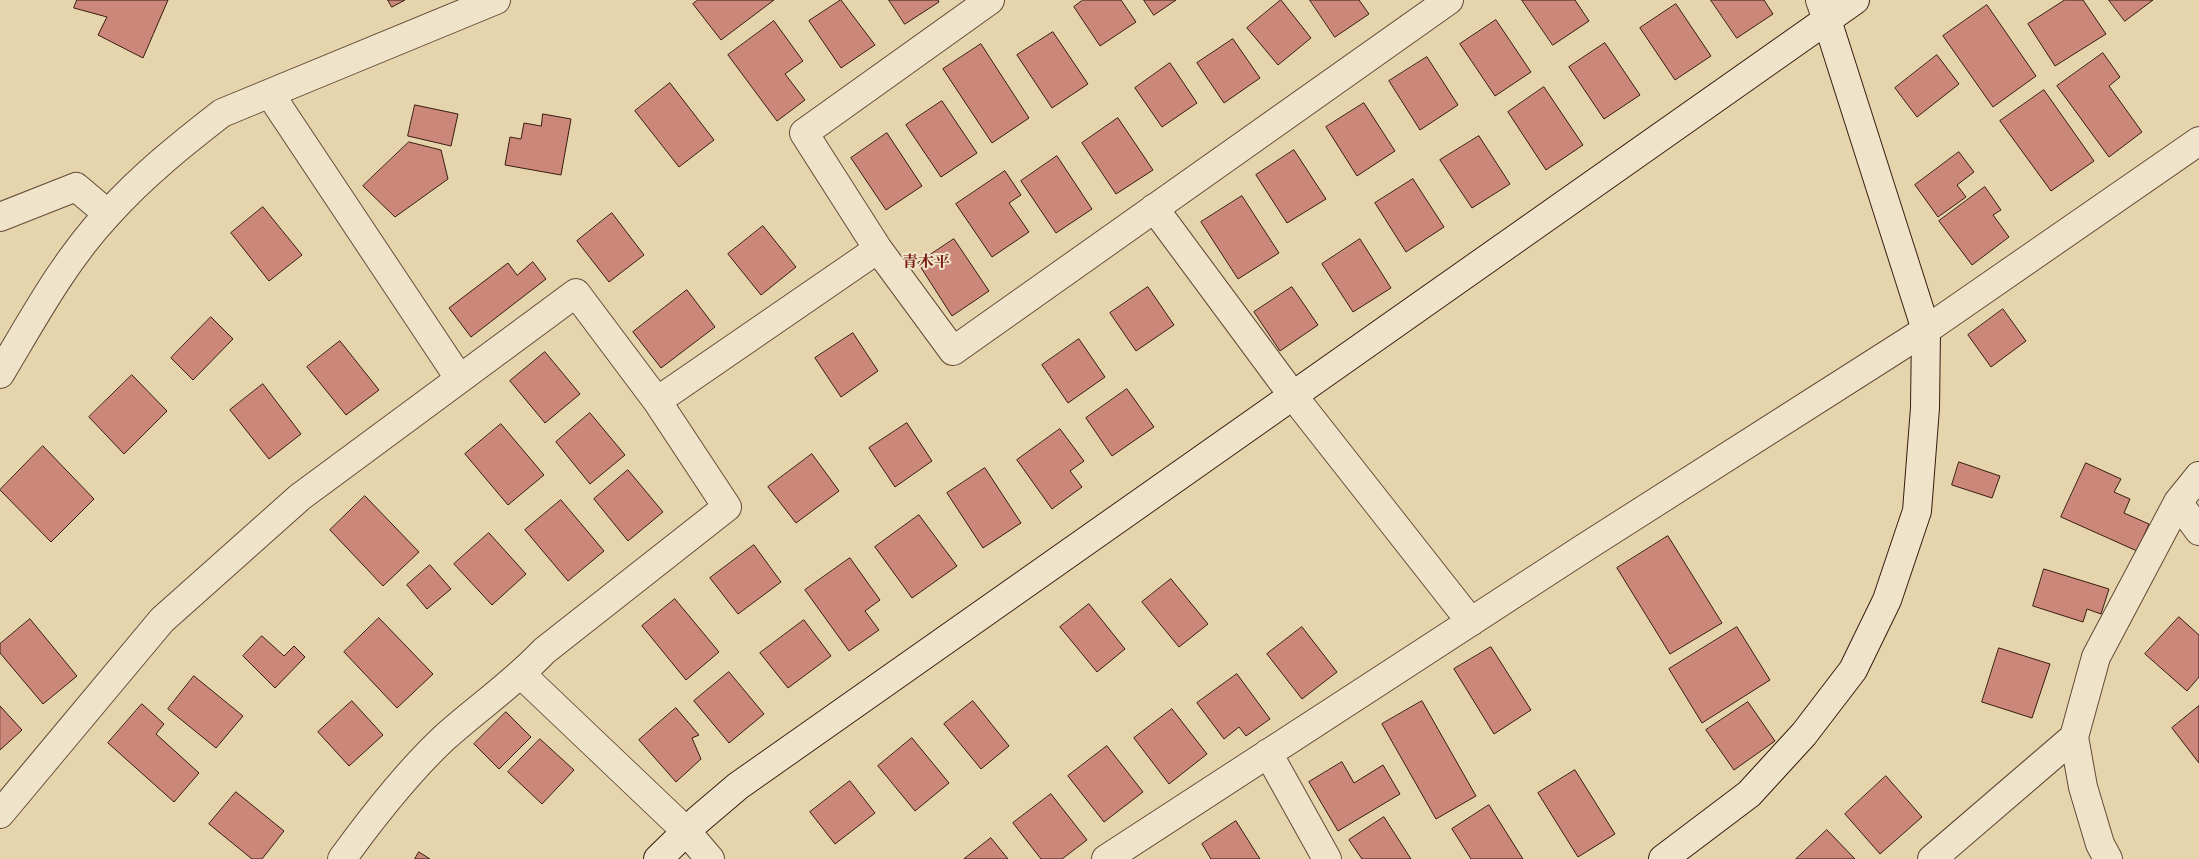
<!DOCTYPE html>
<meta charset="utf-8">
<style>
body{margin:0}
canvas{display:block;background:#e6d5ac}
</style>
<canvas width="2199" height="859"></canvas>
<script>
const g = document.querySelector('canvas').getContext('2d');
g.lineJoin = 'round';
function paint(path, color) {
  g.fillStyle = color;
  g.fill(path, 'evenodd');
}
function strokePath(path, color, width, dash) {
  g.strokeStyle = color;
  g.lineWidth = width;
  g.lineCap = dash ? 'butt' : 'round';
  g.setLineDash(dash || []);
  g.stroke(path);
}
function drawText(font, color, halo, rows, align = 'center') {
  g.font = font + ' "IM FELL Great Primer","Noto Serif JP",serif';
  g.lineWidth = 4;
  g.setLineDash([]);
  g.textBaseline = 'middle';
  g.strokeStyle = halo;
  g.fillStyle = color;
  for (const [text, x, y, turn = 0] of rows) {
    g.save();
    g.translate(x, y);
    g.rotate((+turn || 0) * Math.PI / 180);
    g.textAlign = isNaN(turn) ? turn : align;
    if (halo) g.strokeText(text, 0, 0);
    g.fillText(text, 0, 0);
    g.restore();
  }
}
const building = new Path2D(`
 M 77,0 L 168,0 L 143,58 L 98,35 L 107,17 L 74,8 Z
 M 388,0 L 405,0 L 392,7 Z
 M 698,0 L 774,0 L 721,40 L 693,4 Z
 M 841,0 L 875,45 L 841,68 L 809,21 Z
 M 889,0 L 938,0 L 939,2 L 905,24 Z
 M 1083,0 L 1121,0 L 1136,22 L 1100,46 L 1074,7 Z
 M 1144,0 L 1176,0 L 1154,15 Z
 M 1281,0 L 1311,38 L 1278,65 L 1247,28 Z
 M 1310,0 L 1359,0 L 1369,14 L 1335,37 Z
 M 1522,0 L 1575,0 L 1589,21 L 1553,45 Z
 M 1711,0 L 1764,0 L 1773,14 L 1737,38 Z
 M 2065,0 L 2083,0 L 2106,34 L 2055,66 L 2028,24 Z
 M 2109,0 L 2153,0 L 2125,21 Z
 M 1676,4 L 1711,56 L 1675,80 L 1640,28 Z
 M 1987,5 L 2036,76 L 1993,107 L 1943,36 Z
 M 1496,20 L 1531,72 L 1495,96 L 1460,44 Z
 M 774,21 L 803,61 L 785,74 L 805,100 L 777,121 L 728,55 Z
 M 1053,32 L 1088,84 L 1052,108 L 1017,55 Z
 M 1233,39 L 1260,78 L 1224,103 L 1197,63 Z
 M 1605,43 L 1640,95 L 1604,119 L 1569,67 Z
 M 981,44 L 1029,118 L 992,143 L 943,69 Z
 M 2103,53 L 2120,77 L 2109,86 L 2142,132 L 2109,157 L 2057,86 Z
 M 1937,55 L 1959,84 L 1917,117 L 1895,88 Z
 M 1427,57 L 1458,105 L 1420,130 L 1389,81 Z
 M 1170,63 L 1197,103 L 1162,127 L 1135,88 Z
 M 670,83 L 714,140 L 679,167 L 635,111 Z
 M 1544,87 L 1583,145 L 1546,170 L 1508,112 Z
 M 2044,90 L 2094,161 L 2051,191 L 2000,121 Z
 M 942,101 L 977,153 L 941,177 L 906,125 Z
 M 1364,103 L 1395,151 L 1357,176 L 1326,127 Z
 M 415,105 L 458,114 L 451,146 L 408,136 Z
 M 543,114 L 571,119 L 561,175 L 505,165 L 510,137 L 521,139 L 524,123 L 541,126 Z
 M 1118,118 L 1153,170 L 1116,194 L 1082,143 Z
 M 887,133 L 922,186 L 886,210 L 851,158 Z
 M 1479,136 L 1510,184 L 1472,208 L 1440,160 Z
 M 409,142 L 441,150 L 448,179 L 395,217 L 363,186 Z
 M 1294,150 L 1326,199 L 1287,223 L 1256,175 Z
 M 1959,152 L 1974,172 L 1957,185 L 1966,197 L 1938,217 L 1915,185 Z
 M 1057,156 L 1092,209 L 1056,233 L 1021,181 Z
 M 1005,171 L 1021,195 L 1009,203 L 1029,232 L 992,257 L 956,204 Z
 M 1413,179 L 1444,227 L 1406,252 L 1375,203 Z
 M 1985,187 L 2001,210 L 1993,215 L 2009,237 L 1972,265 L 1939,221 Z
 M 1242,196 L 1279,253 L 1238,279 L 1201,222 Z
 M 263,207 L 302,255 L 269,281 L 231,233 Z
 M 612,213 L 644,255 L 609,282 L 577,241 Z
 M 763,226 L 796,267 L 761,295 L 728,254 Z
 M 954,239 L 989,291 L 952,316 L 918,263 Z
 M 1360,239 L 1391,288 L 1353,312 L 1322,264 Z
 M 533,262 L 546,279 L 471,337 L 449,308 L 508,263 L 517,275 Z
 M 1148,287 L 1174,325 L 1136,351 L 1110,313 Z
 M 1292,287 L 1318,325 L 1280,351 L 1254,312 Z
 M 687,290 L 715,327 L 661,368 L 633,332 Z
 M 2003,309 L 2026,341 L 1991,367 L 1968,335 Z
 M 211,317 L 233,339 L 193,380 L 171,358 Z
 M 853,333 L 878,371 L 841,397 L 815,358 Z
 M 1079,339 L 1105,377 L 1068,403 L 1042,365 Z
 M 340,341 L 379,390 L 346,415 L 307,367 Z
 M 545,352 L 580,394 L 545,423 L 510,381 Z
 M 132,375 L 167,411 L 124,454 L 89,417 Z
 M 263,384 L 301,434 L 269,459 L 230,410 Z
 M 1127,389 L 1154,427 L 1112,456 L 1086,418 Z
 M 590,413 L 625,455 L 590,484 L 556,442 Z
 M 907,423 L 932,461 L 895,487 L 869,448 Z
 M 501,424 L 544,475 L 508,505 L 465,454 Z
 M 1060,429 L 1084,461 L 1070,471 L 1082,487 L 1052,509 L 1017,460 Z
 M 43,446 L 94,499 L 51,542 L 0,490 Z
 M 812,454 L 839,491 L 796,523 L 768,487 Z
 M 1959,462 L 2000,476 L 1992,498 L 1952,485 Z
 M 2086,463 L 2121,479 L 2114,492 L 2130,499 L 2124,513 L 2149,524 L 2137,551 L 2061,517 Z
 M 985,468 L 1021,523 L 983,548 L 947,493 Z
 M 628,470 L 663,512 L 628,541 L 594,499 Z
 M 365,496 L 419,552 L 383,586 L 330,530 Z
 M 561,500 L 604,551 L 568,581 L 525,530 Z
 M 919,515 L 957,566 L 912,598 L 875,547 Z
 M 489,533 L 526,574 L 492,605 L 454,564 Z
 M 1668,536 L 1722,623 L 1670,654 L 1617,568 Z
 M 754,545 L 781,582 L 738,614 L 710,578 Z
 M 850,558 L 880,600 L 865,611 L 879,630 L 849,651 L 805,590 Z
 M 430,565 L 451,589 L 427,609 L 407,585 Z
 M 2044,569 L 2109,589 L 2101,614 L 2087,609 L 2083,622 L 2033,606 Z
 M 1171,579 L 1208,624 L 1179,647 L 1142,602 Z
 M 675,599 L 719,652 L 686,680 L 642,626 Z
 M 1089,604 L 1125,649 L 1097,672 L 1060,627 Z
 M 2179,617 L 2199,635 L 2199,677 L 2187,691 L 2145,654 Z
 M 379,618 L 433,674 L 397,708 L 344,652 Z
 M 30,619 L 77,676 L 43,704 L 0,653 L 0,644 Z
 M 804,620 L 831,656 L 788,688 L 760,653 Z
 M 1302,627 L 1337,672 L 1302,699 L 1267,654 Z
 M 1737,627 L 1770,680 L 1702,723 L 1669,669 Z
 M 262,636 L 284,656 L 294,646 L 305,657 L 275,688 L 243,656 Z
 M 1491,647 L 1531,710 L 1494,734 L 1454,669 Z
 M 1999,648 L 2050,664 L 2032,718 L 1982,702 Z
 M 729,672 L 764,714 L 729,743 L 694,701 Z
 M 1237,674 L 1270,719 L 1246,736 L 1239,727 L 1224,739 L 1197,703 Z
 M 194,676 L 243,716 L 216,748 L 168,709 Z
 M 352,701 L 383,735 L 349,766 L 318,732 Z
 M 973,701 L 1009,746 L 981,769 L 944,724 Z
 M 1422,701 L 1476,796 L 1436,819 L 1382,724 Z
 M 1748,702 L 1775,741 L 1734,770 L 1706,730 Z
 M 142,704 L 164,724 L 156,734 L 199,773 L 174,802 L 108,743 Z
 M 0,706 L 22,730 L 0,750 Z
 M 2199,706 L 2199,763 L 2172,728 Z
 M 676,708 L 699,735 L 692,738 L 701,759 L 676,782 L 639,740 Z
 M 1172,709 L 1207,754 L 1169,784 L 1134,738 Z
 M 506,712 L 531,737 L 499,769 L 474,744 Z
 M 912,738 L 949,783 L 915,811 L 878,766 Z
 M 540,739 L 574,770 L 542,804 L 508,772 Z
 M 1107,746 L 1143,792 L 1104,822 L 1068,776 Z
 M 1342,762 L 1354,783 L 1383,765 L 1400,794 L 1338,831 L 1309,782 Z
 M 1575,770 L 1615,834 L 1578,857 L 1538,793 Z
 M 1886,776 L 1922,817 L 1880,854 L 1845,814 Z
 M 850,781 L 875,813 L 835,844 L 810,812 Z
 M 236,792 L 284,831 L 262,859 L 252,859 L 209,824 Z
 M 1051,794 L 1087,840 L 1062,859 L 1041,859 L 1013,823 Z
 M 1489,805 L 1523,859 L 1471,859 L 1452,829 Z
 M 1384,817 L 1411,859 L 1362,859 L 1349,840 Z
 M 1236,821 L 1260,859 L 1211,859 L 1202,844 Z
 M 1827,830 L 1855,859 L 1796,859 Z
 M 991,838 L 1008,859 L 964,859 Z
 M 419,852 L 430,859 L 415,859 Z`);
const street = new Path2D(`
 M 990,0 L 804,133 L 878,249 L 953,351 L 1449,0
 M 1820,0 L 1827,20
 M 270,94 L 459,378
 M 1154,208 L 1294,397 L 1471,622
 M 0,217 L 76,187 L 108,214
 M 0,374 C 33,319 64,261 108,214 C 142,176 182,144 222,113 L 496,0
 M 657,401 L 878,249
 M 2178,502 L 2199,531
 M 522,675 L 686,831 L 710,859
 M 1268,753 L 1327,859
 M 0,814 L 162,620 L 300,497 L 576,293 L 657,401 L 727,507 L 544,651 C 513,684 476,709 443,739 C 407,773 371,819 342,859
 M 1106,859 L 1584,548 L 1926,330 L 2199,141
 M 1932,859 L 2074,737
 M 2108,859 L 2100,844 L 2083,787 L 2074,737 L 2096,657 L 2178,502 L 2199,476`);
const secondary = new Path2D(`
 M 658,859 L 698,820 L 738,786 L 1855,0
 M 1663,859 L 1749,794 L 1804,734 L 1853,670 L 1887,600 L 1917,511 L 1925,408 L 1926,330 L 1827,20`);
const quarterNames = [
 ["青木平",926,263]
];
paint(building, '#cb887a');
strokePath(building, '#371c11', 1);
strokePath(street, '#634a38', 30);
strokePath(secondary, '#371c11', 30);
strokePath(street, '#efe4c9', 28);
strokePath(secondary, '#efe4c9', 28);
drawText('bold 16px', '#7a1f14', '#efe4c9', quarterNames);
</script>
